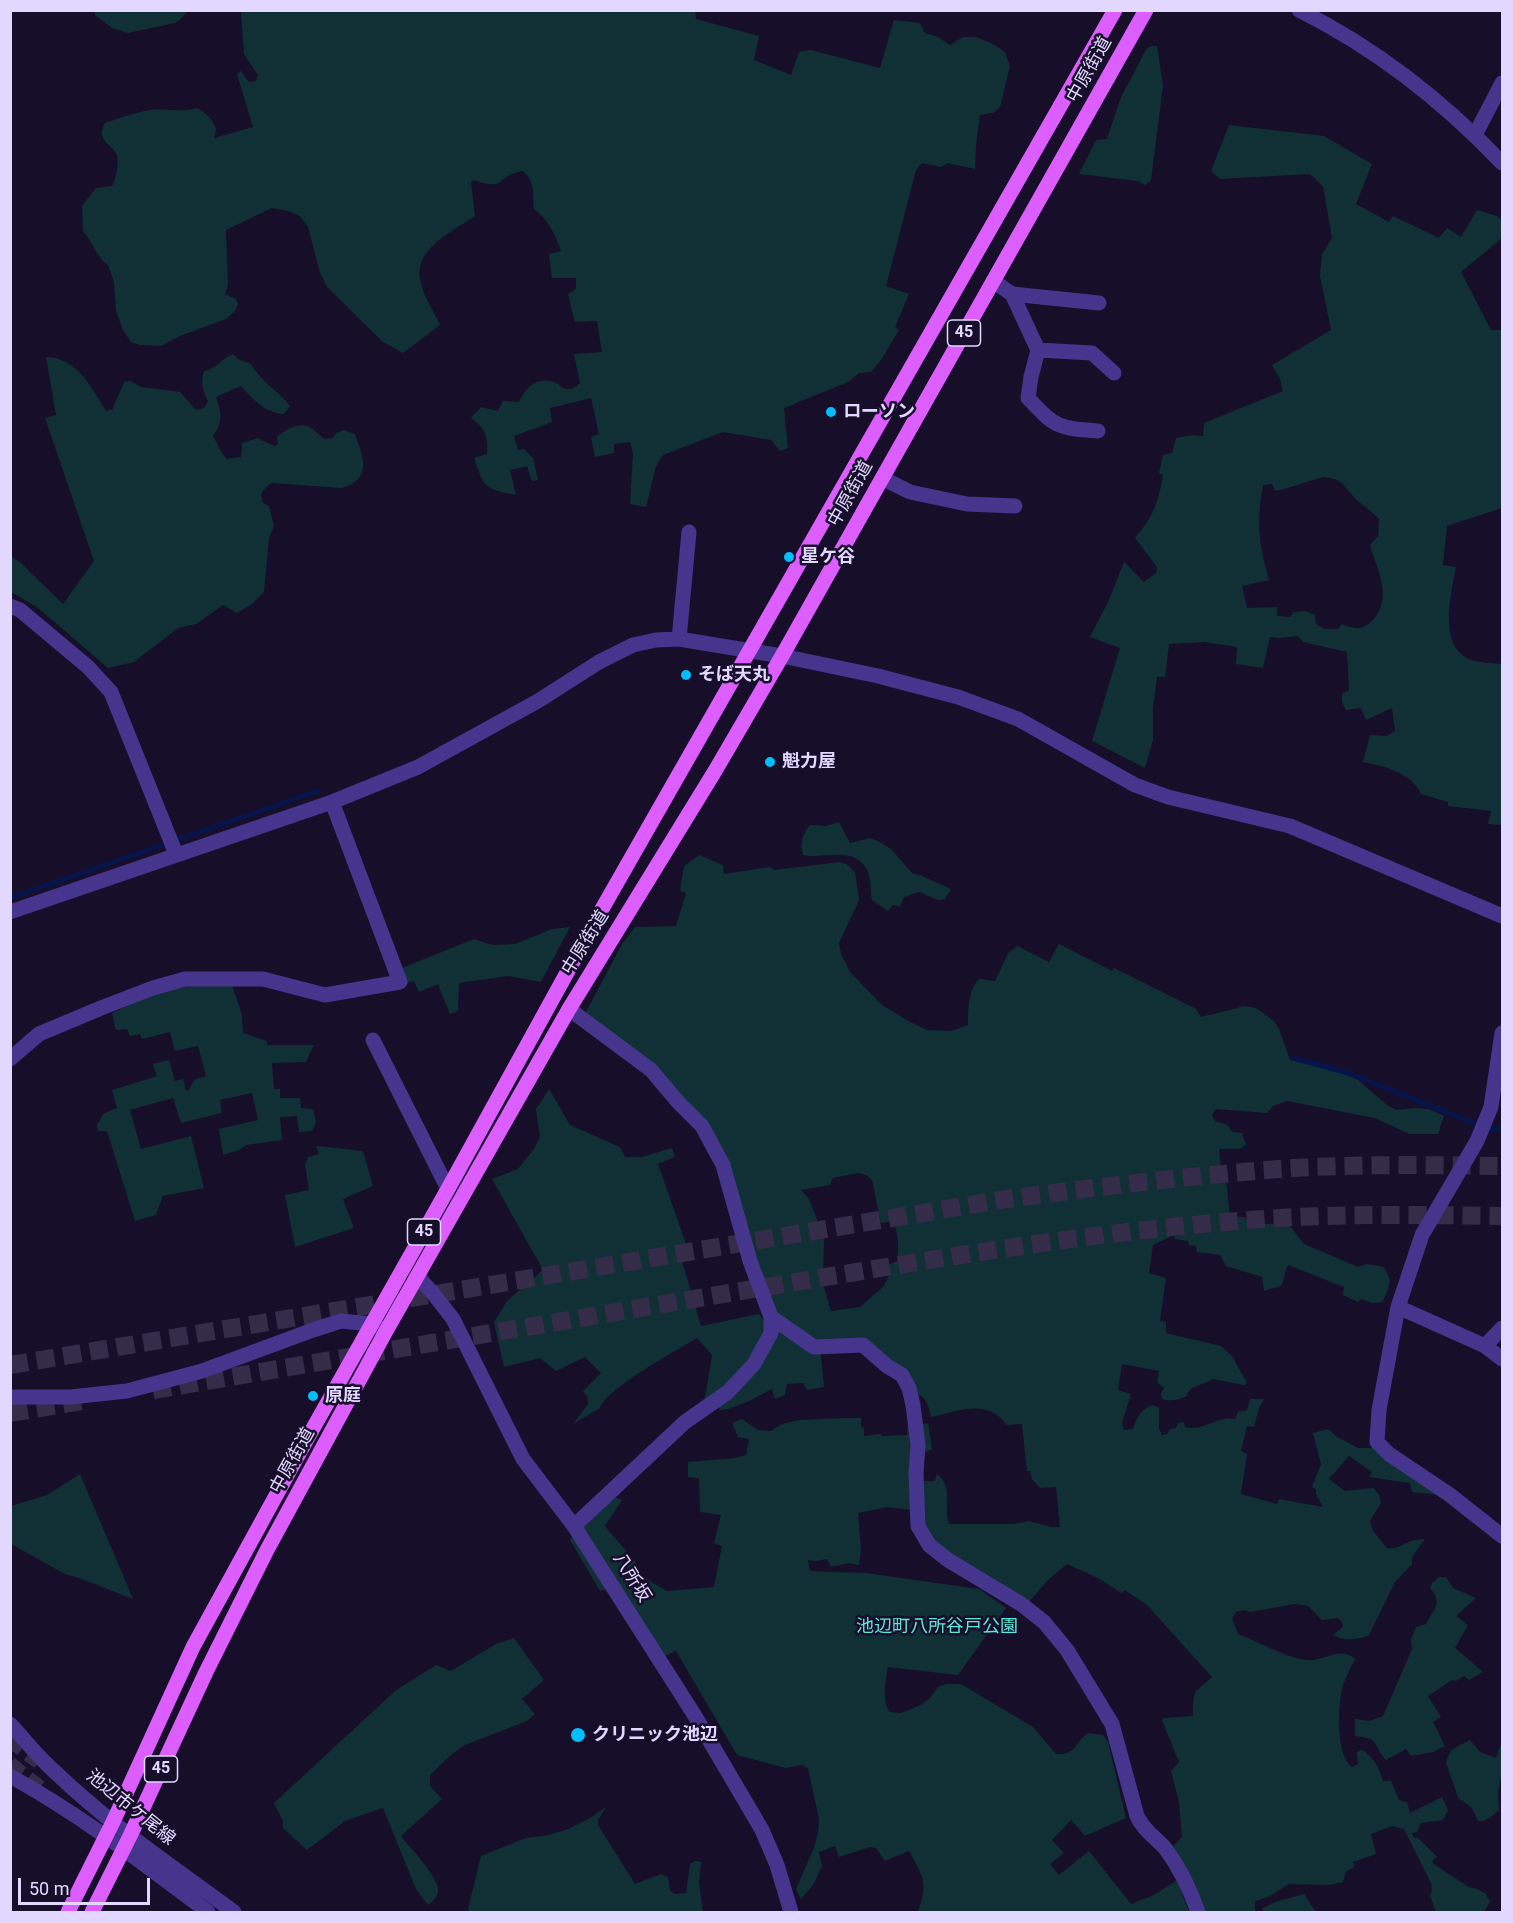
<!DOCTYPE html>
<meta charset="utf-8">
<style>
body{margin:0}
#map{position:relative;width:1513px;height:1923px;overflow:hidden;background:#170e2a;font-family:Roboto,sans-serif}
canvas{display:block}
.frame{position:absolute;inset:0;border:12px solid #e2d7ff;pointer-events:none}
.scale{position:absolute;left:18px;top:1878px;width:132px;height:27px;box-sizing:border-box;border:3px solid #e2d7ff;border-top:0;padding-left:8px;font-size:18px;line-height:21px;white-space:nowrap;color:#e2d7ff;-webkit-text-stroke:4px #170e2a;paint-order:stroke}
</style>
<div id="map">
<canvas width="1513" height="1923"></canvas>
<div class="frame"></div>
<div class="scale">50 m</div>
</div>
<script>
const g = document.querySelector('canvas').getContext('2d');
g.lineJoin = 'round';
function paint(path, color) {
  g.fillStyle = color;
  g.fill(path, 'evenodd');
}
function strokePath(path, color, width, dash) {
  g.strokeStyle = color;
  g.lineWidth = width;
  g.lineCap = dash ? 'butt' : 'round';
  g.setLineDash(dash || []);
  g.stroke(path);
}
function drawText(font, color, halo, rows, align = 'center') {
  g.font = font + ' Roboto,"Noto Sans JP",sans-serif';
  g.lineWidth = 5;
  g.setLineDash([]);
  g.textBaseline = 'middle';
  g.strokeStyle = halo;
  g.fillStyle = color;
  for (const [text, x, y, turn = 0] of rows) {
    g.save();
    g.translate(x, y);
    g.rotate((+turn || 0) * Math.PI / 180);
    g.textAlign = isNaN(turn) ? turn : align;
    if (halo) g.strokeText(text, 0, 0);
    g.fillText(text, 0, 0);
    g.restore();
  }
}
const green = new Path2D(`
 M 95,11 L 95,10 L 187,11 L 182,18 L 175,23 L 128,33 L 112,28 L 95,15 Z
 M 241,11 L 695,11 L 696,19 L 759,36 L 754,60 L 791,75 L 799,52 L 811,50 L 880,68 L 894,20 L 920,23 L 925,33 L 938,37 L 950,45 L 963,37 L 976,37 L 993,44 L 1005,52 L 1010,66 L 1000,107 L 993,113 L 980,115 L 976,145 L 975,169 L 947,163 L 941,167 L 922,163 L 916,170 L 886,286 L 909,294 L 895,327 L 899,330 L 881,360 L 871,372 L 859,373 L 848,382 L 784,408 L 788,448 L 780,451 L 771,440 L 723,432 L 663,455 L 656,466 L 646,507 L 630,504 L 633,454 L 630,442 L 614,444 L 614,453 L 595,457 L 591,437 L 599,434 L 591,398 L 550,408 L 552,422 L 514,436 L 518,450 L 524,449 L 533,458 L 538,480 L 532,481 L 527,466 L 510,470 L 516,495 C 484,488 485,489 474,458 L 487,454 C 488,436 486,429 471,418 L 481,407 L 498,411 L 503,401 L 519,402 C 525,388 538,375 556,383 C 560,385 562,389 568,389 C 573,389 577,386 580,383 L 574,354 L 602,352 L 597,321 L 575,322 L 568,294 L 576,289 L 576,278 L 552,278 L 549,254 L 561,251 C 555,234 548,219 534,209 C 533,194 535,179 522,171 C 495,176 507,192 474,180 L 471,182 L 475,216 C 452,232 412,249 421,283 C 424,297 434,312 440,325 L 403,353 L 383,342 L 327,287 L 320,273 L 308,227 L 300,216 L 288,211 L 272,208 L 226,230 L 228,285 L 225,294 L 236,299 L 238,304 L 235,311 L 226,319 L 180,336 L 161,346 L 140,345 L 131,342 L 123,330 L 116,311 L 114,282 L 108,265 C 97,258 92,241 83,231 L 82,206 L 96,188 L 112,186 C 116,181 120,159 116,153 C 109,142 96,140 105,123 C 120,118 135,112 151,110 C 166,108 183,113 197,108 C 207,113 212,119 216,129 L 214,138 L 253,127 L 237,74 L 241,71 L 249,82 L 256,81 L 258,75 L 244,54 Z
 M 1152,46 L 1157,46 L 1163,86 L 1151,180 L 1145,185 L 1138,181 L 1079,174 L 1096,140 L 1107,139 L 1121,97 L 1147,48 Z
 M 1229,125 L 1324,136 L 1372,164 L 1356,204 L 1389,222 L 1393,216 L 1439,238 L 1447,228 L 1461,237 L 1477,210 L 1497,216 L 1502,220 L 1502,238 L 1461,272 L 1491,330 L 1502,330 L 1502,508 L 1447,526 L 1443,565 L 1456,567 C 1451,593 1438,645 1469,659 C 1479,663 1492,663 1502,664 L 1502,825 L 1488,824 L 1491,811 L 1448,806 L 1448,802 L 1421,794 C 1412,773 1384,766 1363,762 L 1370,735 L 1387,736 L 1395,731 L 1392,708 L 1366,720 L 1361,708 L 1346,710 L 1342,702 L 1342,694 L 1349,690 L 1347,652 L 1303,642 L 1298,636 L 1280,638 L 1270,637 L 1263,668 L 1236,664 L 1237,647 L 1204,642 L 1169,644 L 1165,677 L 1157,677 L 1153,708 L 1153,740 L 1145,768 L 1092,741 L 1120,648 L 1090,637 L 1109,600 L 1124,562 L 1144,582 L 1156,573 L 1157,567 L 1135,538 C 1154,515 1158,504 1163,475 L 1159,473 L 1163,455 L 1172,453 L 1176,438 L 1192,435 L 1203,436 L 1204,423 L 1283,391 L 1280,379 L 1272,365 L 1331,330 L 1320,276 L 1322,254 L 1332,238 L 1323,186 L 1310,174 L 1220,179 L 1211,171 ZM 1323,477 C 1344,478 1344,488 1357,500 C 1364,507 1372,511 1379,519 L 1378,536 L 1370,545 C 1377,570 1394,598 1372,621 C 1362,631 1354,629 1342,624 L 1338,629 L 1325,629 L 1316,624 L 1315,615 L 1305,611 L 1293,612 L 1290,617 L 1277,616 L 1277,607 L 1247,608 L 1242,586 L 1269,580 C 1259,543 1256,524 1263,485 L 1272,484 L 1275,491 C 1292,488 1307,481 1323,477 Z
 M 233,354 L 238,359 L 251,364 C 261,382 278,390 290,406 L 284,414 C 265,413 254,400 241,386 L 216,397 C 222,415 223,421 213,436 C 218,444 220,453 227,459 L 241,457 L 242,443 L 258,438 C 263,442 268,442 274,446 L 278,444 L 277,437 C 284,430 298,422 309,427 C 314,429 320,436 325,439 L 333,438 L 336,433 L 344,430 L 355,434 C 363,457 373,479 342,488 L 272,483 L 266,487 L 261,494 L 263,503 L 269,506 L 274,526 L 269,538 L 264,592 L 252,604 L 237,613 L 223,605 L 196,624 L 178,628 L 134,662 L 108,668 L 37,607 L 11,592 L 11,556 L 21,563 L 63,604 L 94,561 L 45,418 L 56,415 L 46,357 C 78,358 91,387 106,411 L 113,409 C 115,399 121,392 124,382 L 130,381 L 141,387 L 180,392 L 196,410 L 204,408 L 208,401 C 203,391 200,383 204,371 C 218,368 219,360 233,354 Z
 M 839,822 L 850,843 L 870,838 L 880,842 L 891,849 L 912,873 L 922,876 L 951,889 L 945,899 L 938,900 L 919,892 L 904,897 L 900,907 L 893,905 L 888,911 L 872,900 C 870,891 872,881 868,872 C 855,844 825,860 803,855 C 800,844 802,834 810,825 L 826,826 Z
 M 699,855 L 723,865 L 724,874 L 770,867 L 774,870 L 839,862 L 846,864 L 855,872 L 859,900 L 839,943 L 841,954 L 850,972 L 882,1005 L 910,1022 L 927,1030 L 951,1031 L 968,1025 C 968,1011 968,990 979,979 L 995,981 L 1008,953 L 1017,946 L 1049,962 L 1059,944 L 1112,971 L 1114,968 L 1196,1009 L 1201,1017 L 1245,1006 L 1256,1008 L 1274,1021 L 1279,1029 L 1290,1060 L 1341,1072 L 1358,1080 L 1388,1106 L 1397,1110 L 1415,1108 L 1429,1109 L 1444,1116 L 1438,1134 L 1409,1134 L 1375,1118 L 1287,1101 L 1273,1106 L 1267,1113 L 1216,1109 L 1212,1115 L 1215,1121 L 1228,1125 L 1232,1132 L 1242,1133 L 1246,1145 L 1240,1149 L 1219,1149 L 1221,1170 L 1225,1171 L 1230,1216 L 1244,1217 L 1255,1225 L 1279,1223 L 1290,1226 L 1304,1244 L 1358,1267 L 1367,1264 L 1383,1267 C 1394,1281 1389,1286 1383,1302 L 1373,1303 L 1361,1299 L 1358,1302 L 1343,1295 L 1344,1287 L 1288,1265 C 1284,1272 1285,1279 1281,1286 L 1264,1291 L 1262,1277 L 1226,1266 L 1220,1255 L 1197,1252 L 1196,1246 L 1189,1245 L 1188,1241 L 1175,1239 L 1174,1235 L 1153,1245 L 1149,1273 L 1166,1278 L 1160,1321 L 1166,1322 L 1166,1333 L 1221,1346 L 1232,1356 L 1247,1383 L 1244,1385 L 1212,1379 C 1203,1386 1189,1385 1187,1396 C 1179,1400 1170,1402 1162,1399 L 1161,1393 L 1164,1388 L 1157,1382 L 1159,1371 L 1122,1364 L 1118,1390 L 1131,1394 L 1122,1423 L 1124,1430 L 1133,1429 C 1137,1418 1141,1408 1153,1405 L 1159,1408 L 1159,1429 L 1162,1435 L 1167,1434 L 1171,1429 L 1176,1428 L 1178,1423 L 1184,1422 L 1185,1427 C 1205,1432 1216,1415 1235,1419 L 1238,1412 L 1247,1410 L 1250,1399 L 1264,1399 L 1259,1408 L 1254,1427 L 1247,1426 L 1241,1451 L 1247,1454 L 1241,1494 L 1277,1504 L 1279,1499 L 1323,1507 L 1316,1494 L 1316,1489 L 1312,1487 L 1321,1464 L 1313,1433 L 1328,1429 L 1337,1437 L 1358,1448 L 1376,1448 L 1440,1495 L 1412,1492 L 1410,1483 L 1369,1477 L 1372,1472 L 1349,1456 L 1329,1479 L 1345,1491 L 1373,1488 L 1379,1494 L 1381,1503 L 1370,1521 L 1373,1531 L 1387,1548 C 1402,1550 1407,1538 1425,1539 L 1412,1557 L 1412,1564 L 1395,1582 L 1369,1635 C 1359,1640 1343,1641 1333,1635 L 1343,1627 L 1342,1622 L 1338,1618 L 1322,1620 L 1308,1606 L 1295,1604 L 1250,1612 L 1244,1610 L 1236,1612 L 1232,1619 L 1238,1634 C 1257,1641 1287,1658 1306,1660 C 1324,1662 1340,1645 1355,1659 C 1351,1668 1346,1676 1343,1685 C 1338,1703 1335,1755 1352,1767 L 1358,1764 L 1357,1752 L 1362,1750 C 1375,1758 1379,1768 1383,1781 L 1391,1781 L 1399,1800 L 1407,1802 L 1410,1813 L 1442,1797 L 1448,1810 L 1443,1820 L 1421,1823 L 1417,1832 L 1412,1833 L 1414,1838 L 1418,1838 L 1437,1857 L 1432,1861 L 1435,1865 L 1467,1886 L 1477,1889 L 1486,1894 L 1490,1902 L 1484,1912 L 1436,1912 L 1430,1896 L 1432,1890 L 1431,1883 L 1404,1829 L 1392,1826 L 1371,1834 L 1376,1854 L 1353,1862 L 1354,1867 L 1346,1871 L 1343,1882 L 1329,1885 L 1289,1884 L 1270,1896 L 1255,1901 L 1255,1912 L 1204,1912 L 1170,1849 L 1182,1837 L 1179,1802 L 1171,1771 L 1179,1762 L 1162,1720 L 1164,1718 L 1193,1716 C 1193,1687 1194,1694 1212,1677 L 1147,1605 L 1125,1590 L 1121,1593 L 1098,1578 L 1067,1564 L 1048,1580 L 1028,1603 L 950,1557 L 924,1530 L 921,1483 L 925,1481 L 935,1481 L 937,1474 C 954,1487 943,1506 949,1524 L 1014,1524 L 1029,1521 L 1051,1527 L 1060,1527 L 1056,1487 L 1040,1488 L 1032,1479 L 1030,1471 L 1027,1471 L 1022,1424 L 1007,1425 C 987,1398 960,1411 931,1417 C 928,1404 926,1394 911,1393 L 864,1344 L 820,1345 L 824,1387 L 807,1390 L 803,1383 L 787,1384 L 785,1395 L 775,1399 L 772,1389 L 749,1401 L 728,1409 L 720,1410 L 712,1400 L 682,1416 L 705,1398 L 712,1355 L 697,1338 C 677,1350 606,1389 600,1408 L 573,1424 L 588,1404 L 588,1397 L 583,1391 L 601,1373 L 585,1357 L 556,1371 L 540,1358 L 504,1367 L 494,1322 L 507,1301 L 543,1270 L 492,1179 L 518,1169 L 534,1149 L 540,1137 L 536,1109 L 549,1089 L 570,1125 L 620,1147 L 625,1157 L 642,1157 L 672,1148 L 675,1157 L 658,1164 L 691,1258 L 682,1261 L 701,1326 L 759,1314 L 766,1323 L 758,1274 L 732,1174 L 647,1061 L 586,1012 L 622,944 L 635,927 L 676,926 L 686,893 L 680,891 L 684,866 ZM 858,1173 L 866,1175 L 872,1180 L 881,1223 L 893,1221 C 899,1236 899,1246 897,1261 L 888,1265 L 889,1276 L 884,1286 L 860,1307 L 831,1311 L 823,1284 L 824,1238 L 809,1199 L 801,1190 L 830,1185 L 833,1178 Z
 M 570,927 L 541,982 L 508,976 L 459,983 L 458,1011 L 450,1014 L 438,984 L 419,992 L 414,981 L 407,983 L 402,968 L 474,939 L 493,945 L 515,944 L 552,929 Z
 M 232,985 L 242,1015 L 243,1033 L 267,1041 L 267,1045 L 314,1045 L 306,1062 L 272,1063 L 274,1089 L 280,1089 L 280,1098 L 300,1098 L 301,1108 L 313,1109 L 316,1122 L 312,1131 L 299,1132 L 297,1116 L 280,1117 L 282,1140 L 246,1145 L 239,1150 L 223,1155 L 219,1129 L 258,1120 L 252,1093 L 220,1100 L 222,1113 L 181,1123 L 173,1098 L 130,1110 L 141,1149 L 191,1136 L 204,1188 L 163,1196 L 156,1215 L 135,1221 L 107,1131 L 98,1131 L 97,1125 L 104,1113 L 117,1108 L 112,1090 L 157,1076 L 153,1064 L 169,1060 L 175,1081 L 183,1079 L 186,1091 L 189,1090 L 194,1080 L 206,1076 L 198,1046 L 175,1051 L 170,1032 L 142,1039 L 140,1034 L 130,1036 L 127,1029 L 116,1030 L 112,1013 C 137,1002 165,988 194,986 C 206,985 219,986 232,985 Z
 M 316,1146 L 363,1151 L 373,1186 L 343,1199 L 354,1228 L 295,1247 L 285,1195 L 309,1190 L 305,1164 L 308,1157 L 319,1154 Z
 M 843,1418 L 861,1418 L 861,1427 L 864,1428 L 864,1436 L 880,1434 L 882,1436 L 907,1435 L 908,1418 L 919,1418 L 923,1424 L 928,1423 L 932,1449 L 922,1454 L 911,1510 L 887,1507 L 858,1513 L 861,1550 L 859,1565 L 849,1563 L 831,1567 L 827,1559 L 816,1561 L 808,1560 L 810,1571 L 866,1573 L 979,1589 L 1006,1608 L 958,1675 L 888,1667 C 886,1680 881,1701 890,1712 L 901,1713 L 919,1706 L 930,1698 L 938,1687 L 946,1684 L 961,1684 L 1033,1727 L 1056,1754 C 1077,1755 1074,1743 1088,1733 L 1103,1735 L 1108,1742 L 1126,1818 L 1085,1836 L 1071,1820 L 1052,1840 L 1064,1853 L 1050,1864 L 1059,1875 L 1089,1851 L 1131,1904 L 1154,1895 L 1177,1880 L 1189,1912 L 918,1912 C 928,1883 924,1878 909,1851 L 885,1861 L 876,1848 L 870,1847 L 839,1857 L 835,1846 L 819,1852 L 822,1866 L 813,1885 L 801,1899 L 796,1889 L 814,1848 L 818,1833 L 819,1819 L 808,1768 L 802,1765 L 786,1768 L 737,1755 L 676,1651 L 665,1656 L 616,1586 L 600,1591 L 570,1540 L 582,1522 L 612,1496 L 622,1500 L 605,1526 L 637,1564 L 638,1574 L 667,1591 L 714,1587 L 722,1546 L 714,1543 L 721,1515 L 700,1512 L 699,1478 L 688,1477 L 688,1462 L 736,1458 L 746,1455 L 749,1439 L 738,1437 L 732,1423 L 742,1419 L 758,1430 L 771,1431 L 782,1424 L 799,1420 Z
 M 80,1474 L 133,1599 L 79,1578 L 65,1574 L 11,1544 L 11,1506 L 47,1495 Z
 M 1439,1577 L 1446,1577 L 1453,1588 L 1476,1598 L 1456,1616 L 1468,1625 L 1455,1648 L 1483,1672 L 1469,1680 L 1464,1676 L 1456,1681 L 1452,1680 L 1428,1696 L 1441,1717 L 1433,1722 L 1445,1746 L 1433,1752 L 1411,1756 L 1406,1749 L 1386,1760 C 1372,1745 1381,1738 1355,1736 L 1355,1719 L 1369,1721 L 1383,1716 L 1412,1649 L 1411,1640 L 1416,1627 L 1426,1624 C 1434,1609 1443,1603 1430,1588 L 1432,1583 Z
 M 514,1638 L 544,1680 L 522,1699 L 535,1714 L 527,1721 L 465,1745 L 452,1754 L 430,1775 L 430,1786 L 442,1799 L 401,1836 C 410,1848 437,1875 438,1889 C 439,1896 433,1901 428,1905 L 416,1889 L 383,1808 L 345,1821 L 307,1850 L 283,1828 L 283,1821 L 274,1803 L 395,1691 L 436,1665 L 451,1671 L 496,1644 Z
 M 1470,1740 L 1480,1752 L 1496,1758 L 1502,1741 L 1502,1771 L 1498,1793 L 1499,1810 C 1493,1815 1487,1822 1478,1821 L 1471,1807 L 1458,1798 L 1446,1762 L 1451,1750 Z
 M 606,1807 L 598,1820 L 598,1825 L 635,1884 L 661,1874 L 668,1877 L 670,1891 L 675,1894 L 686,1893 L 690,1864 L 695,1861 L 701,1862 L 699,1883 L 703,1912 L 469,1912 L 468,1909 L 481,1856 L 526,1838 L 549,1835 L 568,1829 L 590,1818 Z
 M 1304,1894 L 1316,1912 L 1263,1912 L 1262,1909 L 1275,1902 Z`);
const stream = new Path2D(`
 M 10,898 L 317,791
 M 1294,1058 L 1348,1073 L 1491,1130 L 1502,1127`);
const minorTunnel = new Path2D(`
 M 10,1740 L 39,1762
 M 10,1764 L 43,1790`);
const highwayTunnel = new Path2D(`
 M 10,1365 L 1000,1200 C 1097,1187 1195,1175 1293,1168 C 1363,1164 1433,1165 1502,1166
 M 153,1390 C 349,1357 545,1324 741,1291 C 925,1261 1110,1227 1297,1217 C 1366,1214 1434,1215 1502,1216
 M 10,1413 L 87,1400`);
const minor = new Path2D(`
 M 1299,10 C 1375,48 1444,102 1502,163
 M 1475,135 L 1502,83
 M 993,281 L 1012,294 L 1038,350 L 1031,377 L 1028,398 C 1056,428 1058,428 1098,431
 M 1012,294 L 1099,303
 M 1038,350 L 1092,353 L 1114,373
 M 882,478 L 910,492 L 967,504 L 1015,506
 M 10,606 L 20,610 L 88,667 L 111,692 L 176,854
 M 679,639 L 689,532
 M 10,912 L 332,802 L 418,767 L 538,701 L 599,662 L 633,645 L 656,640 L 679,639 L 782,656 L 878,676 L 958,697 L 1018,719 L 1135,785 L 1168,797 L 1290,826 L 1502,916
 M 569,1009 L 651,1070 L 678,1102 L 702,1126 L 723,1165 L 750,1261 L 771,1317 L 771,1333 L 754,1364 L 728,1392 L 685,1422 L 574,1526
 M 1502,1033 L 1491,1107 L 1477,1141 L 1422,1235 L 1398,1307 L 1379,1410 L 1377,1442 L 1389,1454 L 1450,1495 L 1502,1536
 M 373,1040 L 448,1189
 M 10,1059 L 39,1034 L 101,1008 L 153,988 L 185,979 L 263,979 L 325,995 L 400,982 L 332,802
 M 418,1277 L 432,1292 L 453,1319 L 523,1459 L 574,1526 L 695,1716 L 762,1830 L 777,1865 L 791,1912
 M 1398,1307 L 1485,1346 L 1502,1359
 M 771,1317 L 814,1347 L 863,1345 L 887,1366 L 902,1375 L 909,1388 L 913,1405 L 918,1445 L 916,1473 L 918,1526 L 929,1545 L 948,1560 L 1021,1604 L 1044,1622 L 1067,1650 L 1112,1724 L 1137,1816 C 1143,1830 1155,1837 1165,1848 C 1180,1868 1190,1889 1198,1912
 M 1485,1346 L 1502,1328
 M 10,1397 L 71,1397 L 127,1391 L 202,1371 L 313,1330 L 341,1321 L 372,1324 L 386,1331
 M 10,1724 C 25,1740 38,1757 54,1771 C 109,1824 173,1867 234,1912
 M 10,1776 C 81,1815 144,1864 208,1912`);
const major = new Path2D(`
 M 68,1912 L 113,1822 L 193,1647 L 307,1439 L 448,1189 L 602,909 L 1115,10
 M 92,1912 L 130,1836 L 206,1672 L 267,1550 L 386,1331 L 569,1009 L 715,771 L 782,656 L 1146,10`);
const markers = [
 [831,412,6,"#03beff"],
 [789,557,6,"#03beff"],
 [686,675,6,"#03beff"],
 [770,762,6,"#03beff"],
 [313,1396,6,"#03beff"],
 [578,1735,8,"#03beff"]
];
const shields = [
 [964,333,33],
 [424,1232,33],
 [161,1769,33]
];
const shieldNames = [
 ["45",964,333],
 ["45",424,1232],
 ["45",161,1769]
];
const streetNames = [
 ["中原街道",1090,70,-61],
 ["中原街道",851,494,-61],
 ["中原街道",586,943,-58],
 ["中原街道",293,1461,-61],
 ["八所坂",631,1578,58],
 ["池辺市ケ尾線",130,1808,39]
];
const poiNames = [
 ["ローソン",843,412],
 ["星ケ谷",801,557],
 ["そば天丸",698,675],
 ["魁力屋",782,762],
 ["原庭",325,1396],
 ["クリニック池辺",592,1735]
];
const parkNames = [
 ["池辺町八所谷戸公園",937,1627]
];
paint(green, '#103035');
strokePath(stream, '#06144c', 5);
strokePath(minorTunnel, '#352c4a', 15, [15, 8]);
strokePath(highwayTunnel, '#352c4a', 18, [18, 9]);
strokePath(minor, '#46358d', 15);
strokePath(major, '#dd5eff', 15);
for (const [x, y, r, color] of markers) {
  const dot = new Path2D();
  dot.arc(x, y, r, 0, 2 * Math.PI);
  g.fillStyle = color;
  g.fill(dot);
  strokePath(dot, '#170e2a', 2);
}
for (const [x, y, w] of shields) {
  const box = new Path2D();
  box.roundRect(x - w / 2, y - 13, w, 26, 4.5);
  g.fillStyle = '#170e2a';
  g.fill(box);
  strokePath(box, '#e2d7ff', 1.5);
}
drawText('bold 16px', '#e2d7ff', null, shieldNames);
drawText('18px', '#e2d7ff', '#170e2a', streetNames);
drawText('bold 18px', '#e2d7ff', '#170e2a', poiNames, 'left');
drawText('18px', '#58ebdd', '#170e2a', parkNames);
</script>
